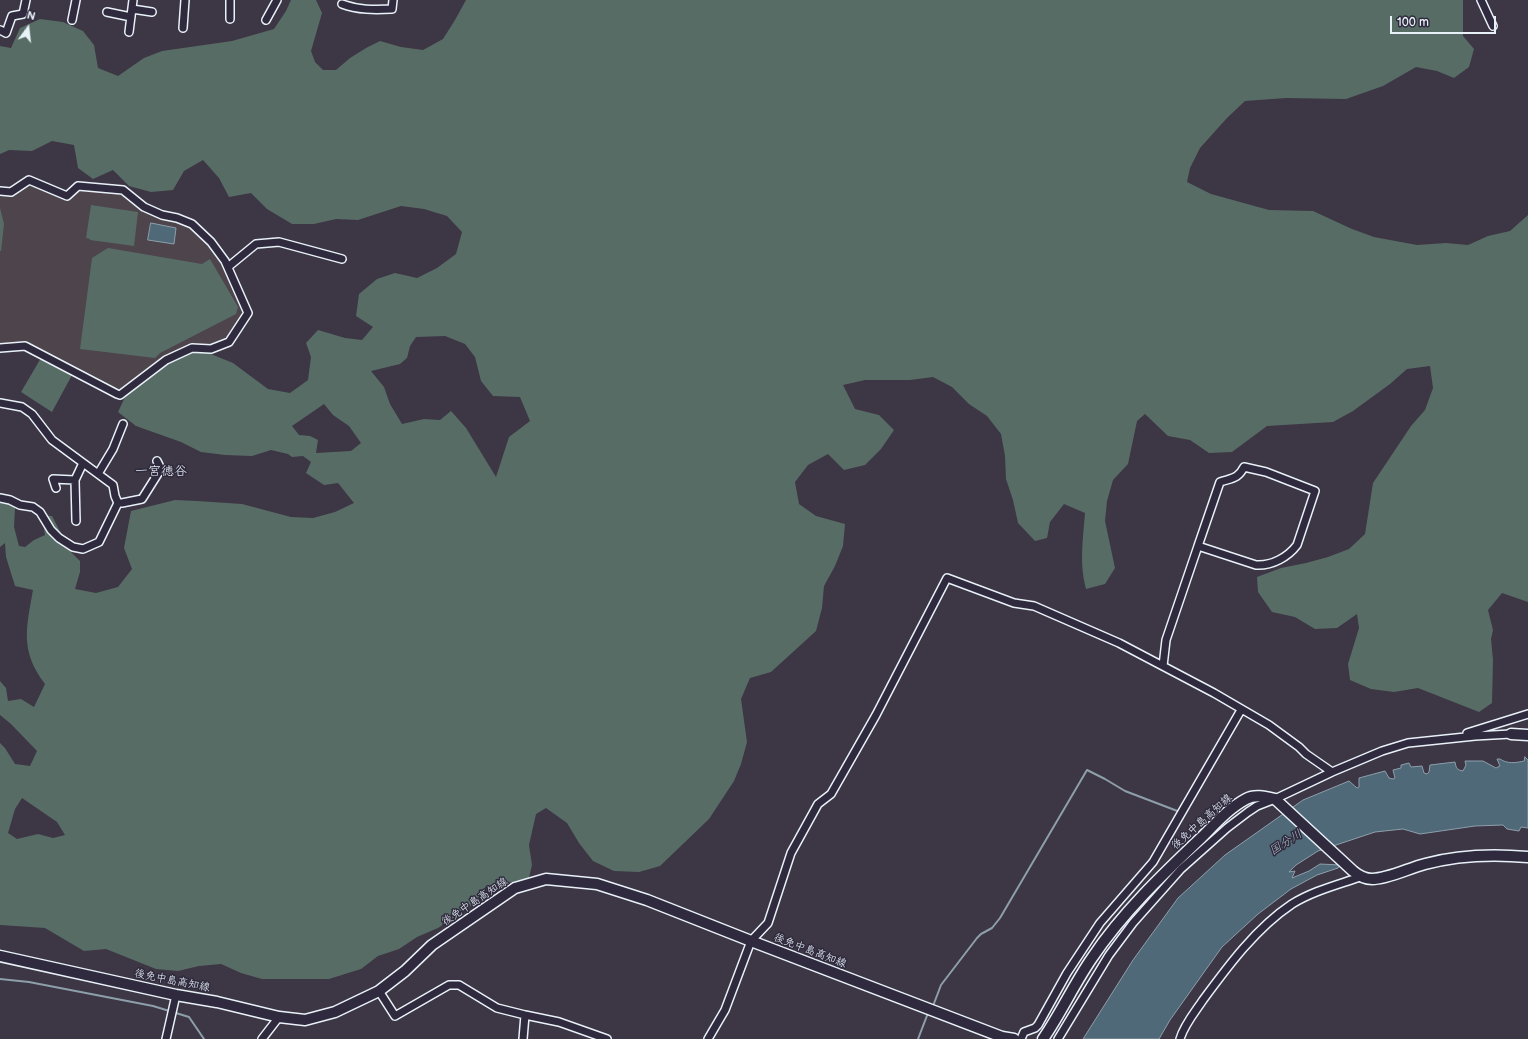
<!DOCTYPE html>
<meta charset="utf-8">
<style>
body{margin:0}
#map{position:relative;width:1528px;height:1039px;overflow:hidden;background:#3d3644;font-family:"Balsamiq Sans",sans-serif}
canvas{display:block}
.north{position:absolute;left:8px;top:8px;width:40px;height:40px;-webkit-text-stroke:3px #2f2a3d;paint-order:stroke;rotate:15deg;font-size:11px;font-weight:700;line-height:16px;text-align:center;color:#e8f1f8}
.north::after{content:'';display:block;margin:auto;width:14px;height:18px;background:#e8f1f8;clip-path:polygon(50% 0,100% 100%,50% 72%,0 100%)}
.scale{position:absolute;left:1390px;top:16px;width:106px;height:18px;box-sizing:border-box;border:2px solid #e8f1f8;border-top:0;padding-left:5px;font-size:12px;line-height:14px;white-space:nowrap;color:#e8f1f8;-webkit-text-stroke:3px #2f2a3d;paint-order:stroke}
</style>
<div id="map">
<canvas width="1528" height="1039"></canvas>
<div class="north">N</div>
<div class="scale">100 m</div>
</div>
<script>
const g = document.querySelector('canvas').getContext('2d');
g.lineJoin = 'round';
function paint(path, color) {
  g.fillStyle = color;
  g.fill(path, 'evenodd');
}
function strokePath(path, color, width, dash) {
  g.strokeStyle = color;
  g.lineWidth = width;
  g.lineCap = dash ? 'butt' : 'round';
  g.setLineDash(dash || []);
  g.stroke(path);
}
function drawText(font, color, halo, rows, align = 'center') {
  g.font = font + ' "Balsamiq Sans","Klee One",sans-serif';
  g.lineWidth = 3;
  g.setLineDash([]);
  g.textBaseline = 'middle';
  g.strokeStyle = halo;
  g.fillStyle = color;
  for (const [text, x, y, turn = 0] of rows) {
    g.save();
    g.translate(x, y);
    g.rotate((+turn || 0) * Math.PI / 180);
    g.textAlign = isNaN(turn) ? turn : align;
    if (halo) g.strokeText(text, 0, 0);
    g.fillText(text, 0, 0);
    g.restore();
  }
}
const built = new Path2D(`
 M 29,184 L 68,199 L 79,189 L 122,192 L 176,221 L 191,226 L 204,238 L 222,262 L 245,314 L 228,340 L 209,345 L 191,345 L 119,392 L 26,343 L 0,345 L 0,194 L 11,195 Z`);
const green = new Path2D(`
 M 291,0 L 316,0 L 322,13 L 311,51 L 315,62 L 323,70 L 336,70 L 350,58 L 366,48 L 380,41 L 401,47 L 423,50 L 443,39 L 455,20 L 466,0 L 1463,0 L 1463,36 L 1474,49 L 1469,67 L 1454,78 L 1437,71 L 1416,67 L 1383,86 L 1346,99 L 1286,98 L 1245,101 L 1227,118 L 1200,148 L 1190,168 L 1187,182 L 1211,194 L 1269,210 L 1313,211 L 1352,229 L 1374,237 L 1417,245 L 1446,243 L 1468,245 L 1488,236 L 1510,231 L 1528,215 L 1528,602 L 1502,593 L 1488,610 L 1493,630 L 1491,639 L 1493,660 L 1492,703 L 1479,712 L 1418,688 L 1394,692 L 1371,689 L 1350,680 L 1348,664 L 1359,628 L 1357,614 L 1337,628 L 1315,629 L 1295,617 L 1272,612 L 1258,592 L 1257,577 L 1281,568 L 1306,563 L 1328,557 L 1349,549 L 1365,534 L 1373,483 L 1411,426 L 1425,410 L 1433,388 L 1430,366 L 1407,369 L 1390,384 L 1353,411 L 1333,422 L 1267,426 L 1232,452 L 1209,453 L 1190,440 L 1168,436 L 1145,414 L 1137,421 L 1128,464 L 1113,480 L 1107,501 L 1105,521 L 1115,568 L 1105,584 L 1086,589 C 1079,564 1083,539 1085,513 L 1064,504 L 1050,522 L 1047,538 L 1035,541 L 1018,523 L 1013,500 L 1006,479 L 1005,456 L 1001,434 L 987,416 L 969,404 L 952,387 L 933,377 L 910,380 L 865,380 L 843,385 L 855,409 L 879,415 L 894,430 L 881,449 L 865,465 L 844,470 L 828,454 L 808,465 L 795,482 L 799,504 L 816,516 L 845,524 L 843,546 L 835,566 L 824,586 L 822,608 L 816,631 L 771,672 L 750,678 L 741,699 L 747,742 L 741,764 L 734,781 L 709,819 L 660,866 L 639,872 L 614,871 L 593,861 L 579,843 L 567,823 L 546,808 L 536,814 L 529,845 L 532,865 L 529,878 L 508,883 L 486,886 L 474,904 L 438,928 L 417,937 L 399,949 L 378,956 L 361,969 L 329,979 L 262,979 L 241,973 L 221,964 L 199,966 L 178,971 L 156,969 L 106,949 L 84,951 L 45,928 L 0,925 L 0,743 L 5,748 L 15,764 L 30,766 L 37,751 L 11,724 L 0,715 L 0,681 L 6,688 L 8,701 L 21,699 L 34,707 L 45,684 C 20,651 26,629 33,590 L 15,586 L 6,557 L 5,543 L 0,547 L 0,502 L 3,501 L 15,508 L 14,527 L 19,546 L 25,547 L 34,540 L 45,535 L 42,515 L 52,516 L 70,551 L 80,561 L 80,572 L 75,589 L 96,593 L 118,587 L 132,569 L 124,548 L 131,511 L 175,500 L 197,501 L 242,504 L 291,517 L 313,518 L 335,512 L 354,503 L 338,483 L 324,485 L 306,473 L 311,462 L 303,456 L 292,457 L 288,454 L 271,450 L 252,456 L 225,455 L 201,452 L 181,442 L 136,426 L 118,412 L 127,393 L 166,363 L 192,351 L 206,352 L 233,363 L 268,389 L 290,393 L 308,380 L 311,357 L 306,343 L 318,330 L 345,338 L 362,340 L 373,327 L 356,316 L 359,294 L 377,279 L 395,273 L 417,278 L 437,268 L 456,254 L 462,232 L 447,216 L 424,209 L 401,206 L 358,220 L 336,219 L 314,224 L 292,224 L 267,209 L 251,193 L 229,197 L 219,178 L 203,160 L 184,171 L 173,190 L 151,192 L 129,186 L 113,170 L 93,179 L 78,168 L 74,145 L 52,141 L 32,151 L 9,150 L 0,154 L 0,46 L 11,48 L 20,28 L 40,19 L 63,22 L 83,31 L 94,45 L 98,68 L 118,76 L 144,58 L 162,51 L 232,41 L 274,29 L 286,11 ZM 445,336 L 465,344 L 475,357 L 481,381 L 493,396 L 520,397 L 530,421 L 509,437 L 496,477 L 466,428 L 451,411 L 440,420 L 424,419 L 402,424 L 390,404 L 384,387 L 371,371 L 400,364 L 407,358 L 410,346 L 416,337 ZM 324,404 L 333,415 L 349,426 L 361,443 L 351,451 L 316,453 L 318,440 L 310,436 L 299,435 L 292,426 ZM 22,798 L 57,822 L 65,835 L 53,838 L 38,834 L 17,839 L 8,833 L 15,809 Z
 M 91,205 L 138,212 L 134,246 L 90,240 L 90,239 L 86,238 Z
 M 0,208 L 4,224 L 1,251 L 0,251 Z
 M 108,248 L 202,264 L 210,259 L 238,307 L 236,314 L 160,353 L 155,358 L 80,349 L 92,258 Z
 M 41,358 L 72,375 L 52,412 L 21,392 Z`);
const water = new Path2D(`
 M 151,223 L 176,228 L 174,244 L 148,240 Z
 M 1525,757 L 1528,760 L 1528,828 L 1521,827 L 1519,831 L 1507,829 L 1503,825 L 1475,826 L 1420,834 L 1403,829 L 1375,832 L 1318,851 L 1296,865 L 1289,872 L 1295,871 L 1292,878 L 1309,871 L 1320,864 L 1340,865 L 1338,868 L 1317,875 L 1291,889 L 1258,914 L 1222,947 L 1170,1020 L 1159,1039 L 1083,1039 L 1133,960 L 1178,898 L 1225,855 L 1303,800 L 1349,781 L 1357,788 L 1359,787 L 1359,778 L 1385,771 L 1389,778 L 1393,779 L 1395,778 L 1393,770 L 1401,768 L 1401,765 L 1409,763 L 1411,767 L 1422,766 L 1424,773 L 1427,774 L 1429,772 L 1430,765 L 1455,762 C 1456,768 1457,770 1463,771 L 1466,765 L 1465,761 L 1483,761 L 1496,768 L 1500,766 L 1497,759 L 1500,759 C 1507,764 1516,763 1524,761 Z`);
const stream = new Path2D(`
 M 0,979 L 29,982 L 153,1006 L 189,1017 L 204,1039
 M 933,1006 L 941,985 L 977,938 L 981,934 L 992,928 L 1000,918 L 1087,770 L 1105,779 L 1125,791 L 1180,812
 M 918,1039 L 928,1013`);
const street = new Path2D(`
 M 1481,0 L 1493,26
 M 342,4 C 358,10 374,10 392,9 L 393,0
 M 132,9 L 152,12
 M 107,12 L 131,17
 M 230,19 L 230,0
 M 72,20 L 76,0
 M 266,20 L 277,0
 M 183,28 L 185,0
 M 0,30 L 6,33 L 12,16 L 23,14 L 26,0
 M 129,32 L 133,0
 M 0,191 L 11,192 L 29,180 L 67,196 L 78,186 L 123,190 L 144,207 L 162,215 L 177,218 L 192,224 L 211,242 L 225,261 L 248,313 L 229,342 L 211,349 L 192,348 L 166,360 L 120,395 L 117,394 L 25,346 L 0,348
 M 228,267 L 256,244 L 279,242 L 342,259
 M 0,403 L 22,407 L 32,414 L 52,440 L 113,485 L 115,496 L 118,503 L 99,542 L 83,549 L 73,547 L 59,538 L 51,530 L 40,512 L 33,507 L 20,505 L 10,500 L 0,498
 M 1244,467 L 1266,472 L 1315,491 L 1297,545 C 1288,557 1272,566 1256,565 L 1198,546 L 1220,482 C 1232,478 1238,479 1244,467 Z
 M 98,474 L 113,449 L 123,424
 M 56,488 L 53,479 L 75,480
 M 118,503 L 122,503 L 142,499 L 159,472 L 160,467 L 157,461
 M 76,521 L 75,480 L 83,463
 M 1163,666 L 1166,640 L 1198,546
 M 1467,733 L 1528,714
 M 379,991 L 395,1016 L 449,985 L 459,985 L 497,1008 L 525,1015 L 559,1022 L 607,1039
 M 166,1039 L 176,995
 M 262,1039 L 279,1017
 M 523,1039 L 525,1015
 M 708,1039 L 725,1010 L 751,941 L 768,923 L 791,853 L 818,804 L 831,794 L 876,715 L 947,578 L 1014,603 L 1034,606 L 1119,643 L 1214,693 L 1269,725 L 1299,747 L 1306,754 L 1332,772
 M 1021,1039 L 1024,1032 L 1035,1028 L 1038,1025 L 1067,973 L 1100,923 L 1153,862 L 1241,710
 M 1058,1039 L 1109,955 L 1133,923 L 1181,869 L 1227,828 L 1248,812 L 1257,806 L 1275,799 L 1332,772 L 1382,751 L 1408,743 L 1475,736 L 1511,734
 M 1180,1039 C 1184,1025 1195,1012 1203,1000 C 1228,966 1256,928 1292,904 C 1313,891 1337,885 1360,877`);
const secondary = new Path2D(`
 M 1511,734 L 1528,735
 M 0,956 L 176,995 L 217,1002 L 279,1017 L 305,1020 L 335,1012 L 379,991 L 405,971 L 432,945 L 515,888 L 546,879 L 597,884 L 647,900 L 751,941 L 1002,1037 L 1014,1039
 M 1043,1039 C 1061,1013 1074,984 1092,958 C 1122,913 1163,874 1202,837 C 1215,824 1229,808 1246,799 C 1255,794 1266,797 1275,799 L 1353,871 C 1359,876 1364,879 1372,879 C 1388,879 1409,868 1425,864 C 1458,855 1494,854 1528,857`);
const streetNames = [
 ["後免中島高知線",1202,822,-42],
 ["後免中島高知線",475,902,-34],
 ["後免中島高知線",810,951,21],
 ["後免中島高知線",172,981,11]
];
const waterNames = [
 ["国分川",1286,843,-33]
];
const quarterNames = [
 ["一宮徳谷",161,472]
];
paint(built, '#4d444c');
paint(green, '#586c66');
paint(water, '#506978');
strokePath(water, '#8d9fab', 1);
strokePath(stream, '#8d9fab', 2);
strokePath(street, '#e8f1f8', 10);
strokePath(secondary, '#e8f1f8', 13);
strokePath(street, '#2f2a3d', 7);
strokePath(secondary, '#2f2a3d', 10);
drawText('11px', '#e8f1f8', '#2f2a3d', streetNames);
drawText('italic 12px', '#abbbc5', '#2f2a3d', waterNames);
drawText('13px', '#e8f1f8', '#2f2a3d', quarterNames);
</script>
